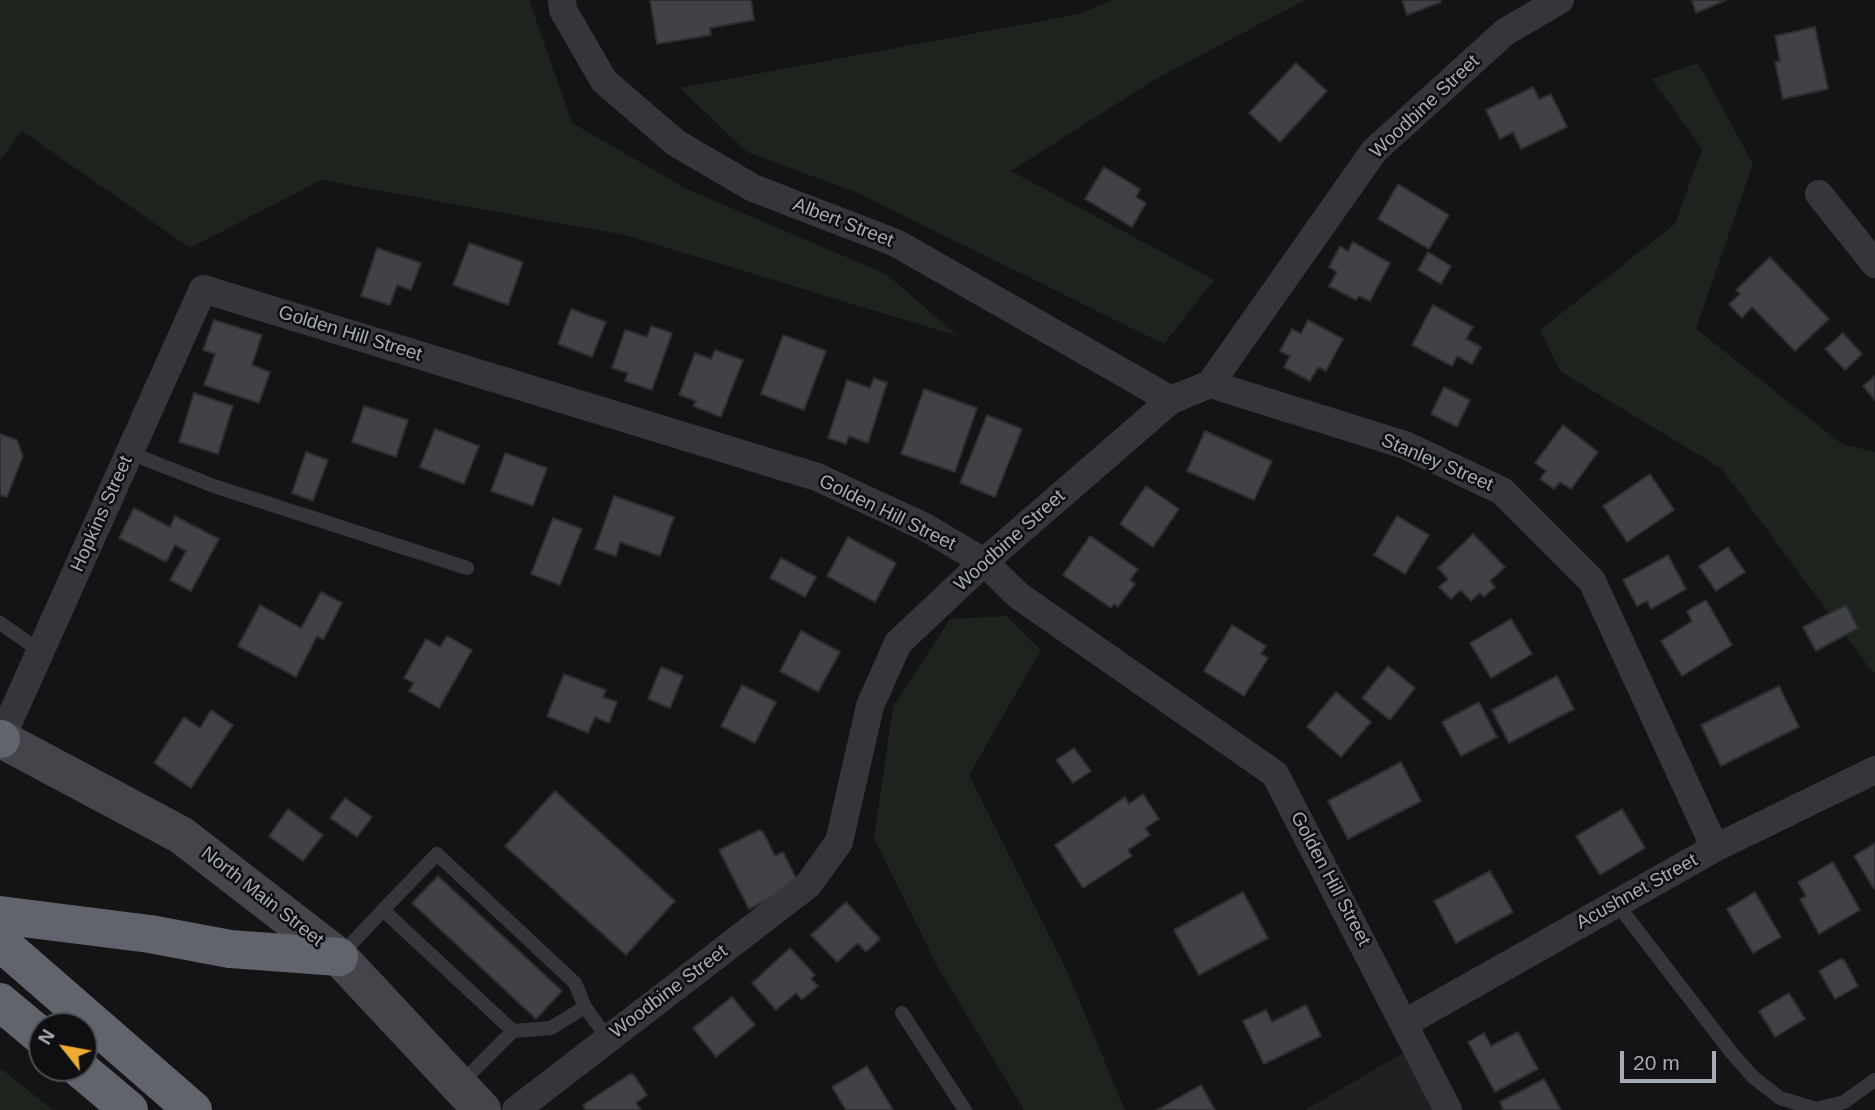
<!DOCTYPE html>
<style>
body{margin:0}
#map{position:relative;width:1875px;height:1110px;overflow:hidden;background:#141416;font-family:Arial,sans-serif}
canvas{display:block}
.north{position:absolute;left:28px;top:1012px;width:70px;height:70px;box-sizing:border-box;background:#0f0f11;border:2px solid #4b4e53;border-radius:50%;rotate:301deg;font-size:19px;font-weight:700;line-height:28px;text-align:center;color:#a6acb6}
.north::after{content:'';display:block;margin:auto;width:24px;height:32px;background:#eeaa34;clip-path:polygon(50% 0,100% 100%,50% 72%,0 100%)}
.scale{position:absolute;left:1620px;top:1051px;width:96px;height:32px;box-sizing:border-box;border:4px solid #a6acb6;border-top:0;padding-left:9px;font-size:21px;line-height:24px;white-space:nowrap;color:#a6acb6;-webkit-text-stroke:5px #0f0f11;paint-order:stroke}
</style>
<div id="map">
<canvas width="1875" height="1110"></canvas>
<div class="north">N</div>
<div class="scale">20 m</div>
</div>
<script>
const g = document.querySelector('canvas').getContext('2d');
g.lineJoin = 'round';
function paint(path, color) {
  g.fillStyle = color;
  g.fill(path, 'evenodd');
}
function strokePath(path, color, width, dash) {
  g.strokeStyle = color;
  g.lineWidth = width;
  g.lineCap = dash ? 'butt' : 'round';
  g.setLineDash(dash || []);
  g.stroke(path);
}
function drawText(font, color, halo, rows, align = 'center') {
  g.font = font + ' Arial,sans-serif';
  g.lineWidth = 5;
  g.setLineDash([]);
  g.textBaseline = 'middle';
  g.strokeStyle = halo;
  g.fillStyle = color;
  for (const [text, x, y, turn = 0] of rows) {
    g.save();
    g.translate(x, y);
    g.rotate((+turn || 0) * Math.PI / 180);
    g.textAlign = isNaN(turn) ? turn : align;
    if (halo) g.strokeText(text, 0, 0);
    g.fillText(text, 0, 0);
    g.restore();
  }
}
const built = new Path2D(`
 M 1405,1052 L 1433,1110 L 1305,1110 Z`);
const green = new Path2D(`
 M 0,0 L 529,0 L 572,123 L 687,189 L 886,274 L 958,336 L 625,235 L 321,180 L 190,248 L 22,131 L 0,160 Z
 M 1113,0 L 1305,0 L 1154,80 L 1011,171 L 1214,280 L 1164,344 L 858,193 L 747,152 L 680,88 L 1079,14 Z
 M 1698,63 L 1753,164 L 1696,329 L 1842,444 L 1875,452 L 1875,672 L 1873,673 L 1722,469 L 1560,371 L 1540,330 L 1675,224 L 1702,149 L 1652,79 Z
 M 1006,616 L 1041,650 L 969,775 L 1067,971 L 1125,1110 L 1024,1110 L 937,966 L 874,838 L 893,707 L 950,619 Z
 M 0,1068 L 53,1110 L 0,1110 Z`);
const building = new Path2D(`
 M 650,0 L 751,0 L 754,20 L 710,28 L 711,35 L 657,44 Z
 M 1402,0 L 1440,0 L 1441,2 L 1407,15 Z
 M 1692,0 L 1726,0 L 1696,13 Z
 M 1815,27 L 1828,89 L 1783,99 L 1775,62 L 1780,61 L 1775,36 Z
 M 1296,63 L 1327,91 L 1280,142 L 1249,113 Z
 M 1533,87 L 1539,99 L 1551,94 L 1567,127 L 1521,149 L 1513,132 L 1500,139 L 1486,110 Z
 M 1104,167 L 1140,189 L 1136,197 L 1146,203 L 1132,227 L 1085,199 Z
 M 1398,184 L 1449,215 L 1429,249 L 1378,219 Z
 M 1353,242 L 1390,263 L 1370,301 L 1359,296 L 1356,300 L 1329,286 L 1337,272 L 1329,267 L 1340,246 L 1348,251 Z
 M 469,243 L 523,262 L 508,305 L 453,285 Z
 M 377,248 L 421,263 L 411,290 L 397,285 L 390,305 L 361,296 Z
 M 1428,252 L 1451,266 L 1441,284 L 1418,270 Z
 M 1770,257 L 1829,319 L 1795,351 L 1752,307 L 1742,318 L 1729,304 L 1740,294 L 1736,290 Z
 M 1433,305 L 1473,327 L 1466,339 L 1481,347 L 1472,364 L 1457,356 L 1452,366 L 1412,345 Z
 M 571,309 L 606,322 L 592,357 L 558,344 Z
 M 214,320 L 262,335 L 252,365 L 270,372 L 259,403 L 204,385 L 215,354 L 203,350 Z
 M 1308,320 L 1343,339 L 1326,371 L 1318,367 L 1310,381 L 1284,367 L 1290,356 L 1280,351 L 1292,329 L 1301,334 Z
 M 651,326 L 672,333 L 652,390 L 625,381 L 628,373 L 612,368 L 625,330 L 647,337 Z
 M 1843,333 L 1862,354 L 1845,370 L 1825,349 Z
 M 783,335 L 826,351 L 804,410 L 761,394 Z
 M 715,350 L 743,360 L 721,417 L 693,406 L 696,401 L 679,395 L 695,353 L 711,359 Z
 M 1875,376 L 1875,400 L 1863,386 Z
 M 874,378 L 887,383 L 868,443 L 849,436 L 846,444 L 828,438 L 847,380 L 870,388 Z
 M 1444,387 L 1470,400 L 1457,427 L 1431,414 Z
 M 924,389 L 977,408 L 955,472 L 901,454 Z
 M 194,393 L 233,406 L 218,454 L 179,442 Z
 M 364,406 L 408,420 L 396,457 L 352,442 Z
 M 987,415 L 1022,429 L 995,497 L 960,483 Z
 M 1563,425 L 1598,452 L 1571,489 L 1560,482 L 1554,489 L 1540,479 L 1546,471 L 1535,463 Z
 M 435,429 L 479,446 L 464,484 L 420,467 Z
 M 1205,431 L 1272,461 L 1254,500 L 1187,471 Z
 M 0,434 L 17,440 L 23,456 L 7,497 L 0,495 Z
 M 306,452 L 328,460 L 313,501 L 292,493 Z
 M 505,453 L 547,468 L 533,506 L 491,491 Z
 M 1650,474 L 1674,510 L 1627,542 L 1603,506 Z
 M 1146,486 L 1179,509 L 1153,547 L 1120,524 Z
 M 614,496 L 674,517 L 660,556 L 620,542 L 616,556 L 595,549 Z
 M 134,508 L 170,527 L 175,516 L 219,539 L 191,591 L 170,580 L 186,551 L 175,545 L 166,562 L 119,538 Z
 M 1397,516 L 1429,535 L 1405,574 L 1374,555 Z
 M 553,518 L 582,529 L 560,585 L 531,574 Z
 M 1473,534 L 1505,567 L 1490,581 L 1495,587 L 1484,597 L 1480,593 L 1471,601 L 1461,590 L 1451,599 L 1439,587 L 1448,579 L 1438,568 Z
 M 1090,536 L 1138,569 L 1130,580 L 1135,584 L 1118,607 L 1114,604 L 1111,608 L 1063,575 Z
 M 848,537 L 896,563 L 875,602 L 827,576 Z
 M 1728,547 L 1745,572 L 1716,591 L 1699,566 Z
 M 1668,555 L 1686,589 L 1651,609 L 1647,601 L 1637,606 L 1623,580 Z
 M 781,558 L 816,577 L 805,597 L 770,578 Z
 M 321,592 L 342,603 L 323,640 L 317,636 L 296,677 L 238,646 L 260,605 L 301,628 Z
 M 1706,600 L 1732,645 L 1682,676 L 1661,641 L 1692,621 L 1687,611 Z
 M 1846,605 L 1858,628 L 1816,651 L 1803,627 Z
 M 1511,619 L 1532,654 L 1491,678 L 1470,643 Z
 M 1232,625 L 1266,646 L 1261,654 L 1268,658 L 1244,696 L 1204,671 Z
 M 801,631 L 840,652 L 818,692 L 780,671 Z
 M 447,636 L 472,650 L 439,708 L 409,691 L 414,683 L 404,678 L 426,639 L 440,647 Z
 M 1388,666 L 1415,688 L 1390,720 L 1362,698 Z
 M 661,667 L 683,676 L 670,708 L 648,699 Z
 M 564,674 L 606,690 L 603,697 L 617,702 L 609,723 L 595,717 L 588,733 L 547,716 Z
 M 1557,676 L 1574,709 L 1509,743 L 1492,710 Z
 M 742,685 L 776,702 L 755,743 L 721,726 Z
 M 1779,686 L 1799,727 L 1721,766 L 1701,725 Z
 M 1336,692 L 1371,722 L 1341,757 L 1307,727 Z
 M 1479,702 L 1497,737 L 1461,756 L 1442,722 Z
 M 211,710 L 233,725 L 191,788 L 154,763 L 184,717 L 200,728 Z
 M 1074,748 L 1091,771 L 1073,783 L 1056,760 Z
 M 1401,762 L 1421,801 L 1348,839 L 1328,801 Z
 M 555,791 L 675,901 L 626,955 L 505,846 Z
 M 1143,794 L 1159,819 L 1145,828 L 1150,835 L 1128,850 L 1132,856 L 1083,888 L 1055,845 L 1125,797 L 1129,804 Z
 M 345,798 L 372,817 L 357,837 L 330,818 Z
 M 288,809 L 323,835 L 303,861 L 269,836 Z
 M 1622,809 L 1645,848 L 1600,875 L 1576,836 Z
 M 759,830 L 763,832 L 775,856 L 783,852 L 799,884 L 749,909 L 719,850 Z
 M 1875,843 L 1875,889 L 1874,889 L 1854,856 Z
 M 1833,862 L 1860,910 L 1819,934 L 1800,899 L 1806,896 L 1798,882 Z
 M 1490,871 L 1513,912 L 1456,943 L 1434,901 Z
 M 438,876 L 562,991 L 536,1019 L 412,903 Z
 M 1243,892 L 1268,938 L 1199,975 L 1174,930 Z
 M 1755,892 L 1781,937 L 1753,953 L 1727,909 Z
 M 846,902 L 880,939 L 866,952 L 858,943 L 837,962 L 811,935 Z
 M 790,948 L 815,975 L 811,979 L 818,986 L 802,1000 L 796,993 L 776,1010 L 752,983 Z
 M 1840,959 L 1844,960 L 1858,986 L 1835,999 L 1819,971 Z
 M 1789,993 L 1805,1019 L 1775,1037 L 1759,1011 Z
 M 732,997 L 755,1025 L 716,1057 L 693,1028 Z
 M 1306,1005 L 1321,1036 L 1264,1064 L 1243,1021 L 1266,1010 L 1272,1022 Z
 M 1518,1032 L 1538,1069 L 1495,1092 L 1468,1042 L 1484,1033 L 1491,1046 Z
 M 867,1066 L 893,1110 L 846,1110 L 832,1087 Z
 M 630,1074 L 634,1075 L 647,1095 L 636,1103 L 641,1110 L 586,1110 L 583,1105 Z
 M 1544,1079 L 1561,1110 L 1503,1110 L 1500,1102 Z
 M 1201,1085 L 1215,1110 L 1157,1110 Z`);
const service = new Path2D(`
 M 130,453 L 214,486 L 467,568
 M 0,623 L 40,651
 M 1617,904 L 1731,1052 L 1753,1077 L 1780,1098 L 1816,1109 L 1844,1102 L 1875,1080
 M 383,910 L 437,854 L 575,983 L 585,1007
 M 340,956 L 383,910 L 513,1031 L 460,1084
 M 902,1013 L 965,1110
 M 513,1031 L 551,1028 L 585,1007 L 608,1039`);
const minor = new Path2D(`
 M 562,0 L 563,10 L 604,81 L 676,143 L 753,188 L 896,243 L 1171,400
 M 1819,194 L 1875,264
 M 1210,384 L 1405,445 L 1502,491 L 1592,581 L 1715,848
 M 1,739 L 203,289 L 817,477 L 925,527 L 984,562 L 1019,596 L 1275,774 L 1448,1110
 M 1405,1023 L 1715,848 L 1875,770
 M 516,1110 L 808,885 L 839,842 L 870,706 L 898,643 L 984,562 L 1171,400 L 1210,384 L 1374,151 L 1505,32 L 1560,0`);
const secondary = new Path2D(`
 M 1,739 L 181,835 L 339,957 L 482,1110`);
const motorway = new Path2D(`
 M 0,739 L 1,739
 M 0,915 L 150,934 L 230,949 L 339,957
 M 0,942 L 193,1110
 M 0,1002 L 42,1037
 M 79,1068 L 129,1110`);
const streetNames = [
 ["Woodbine Street",1425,107,-43],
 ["Albert Street",843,223,21],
 ["Golden Hill Street",350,334,17],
 ["Stanley Street",1437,463,23],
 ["Golden Hill Street",887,513,26],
 ["Hopkins Street",102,514,-66],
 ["Woodbine Street",1010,541,-42],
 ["Golden Hill Street",1330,879,62],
 ["Acushnet Street",1637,892,-29],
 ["North Main Street",262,897,38],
 ["Woodbine Street",669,992,-37]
];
paint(built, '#202023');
paint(green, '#1c241d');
paint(building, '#404246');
strokePath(building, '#2e2e32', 2);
strokePath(service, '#35363b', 14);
strokePath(minor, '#35363b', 28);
strokePath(secondary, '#43454b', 38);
strokePath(motorway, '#61646c', 38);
drawText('19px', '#a6acb6', '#0f0f11', streetNames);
</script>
